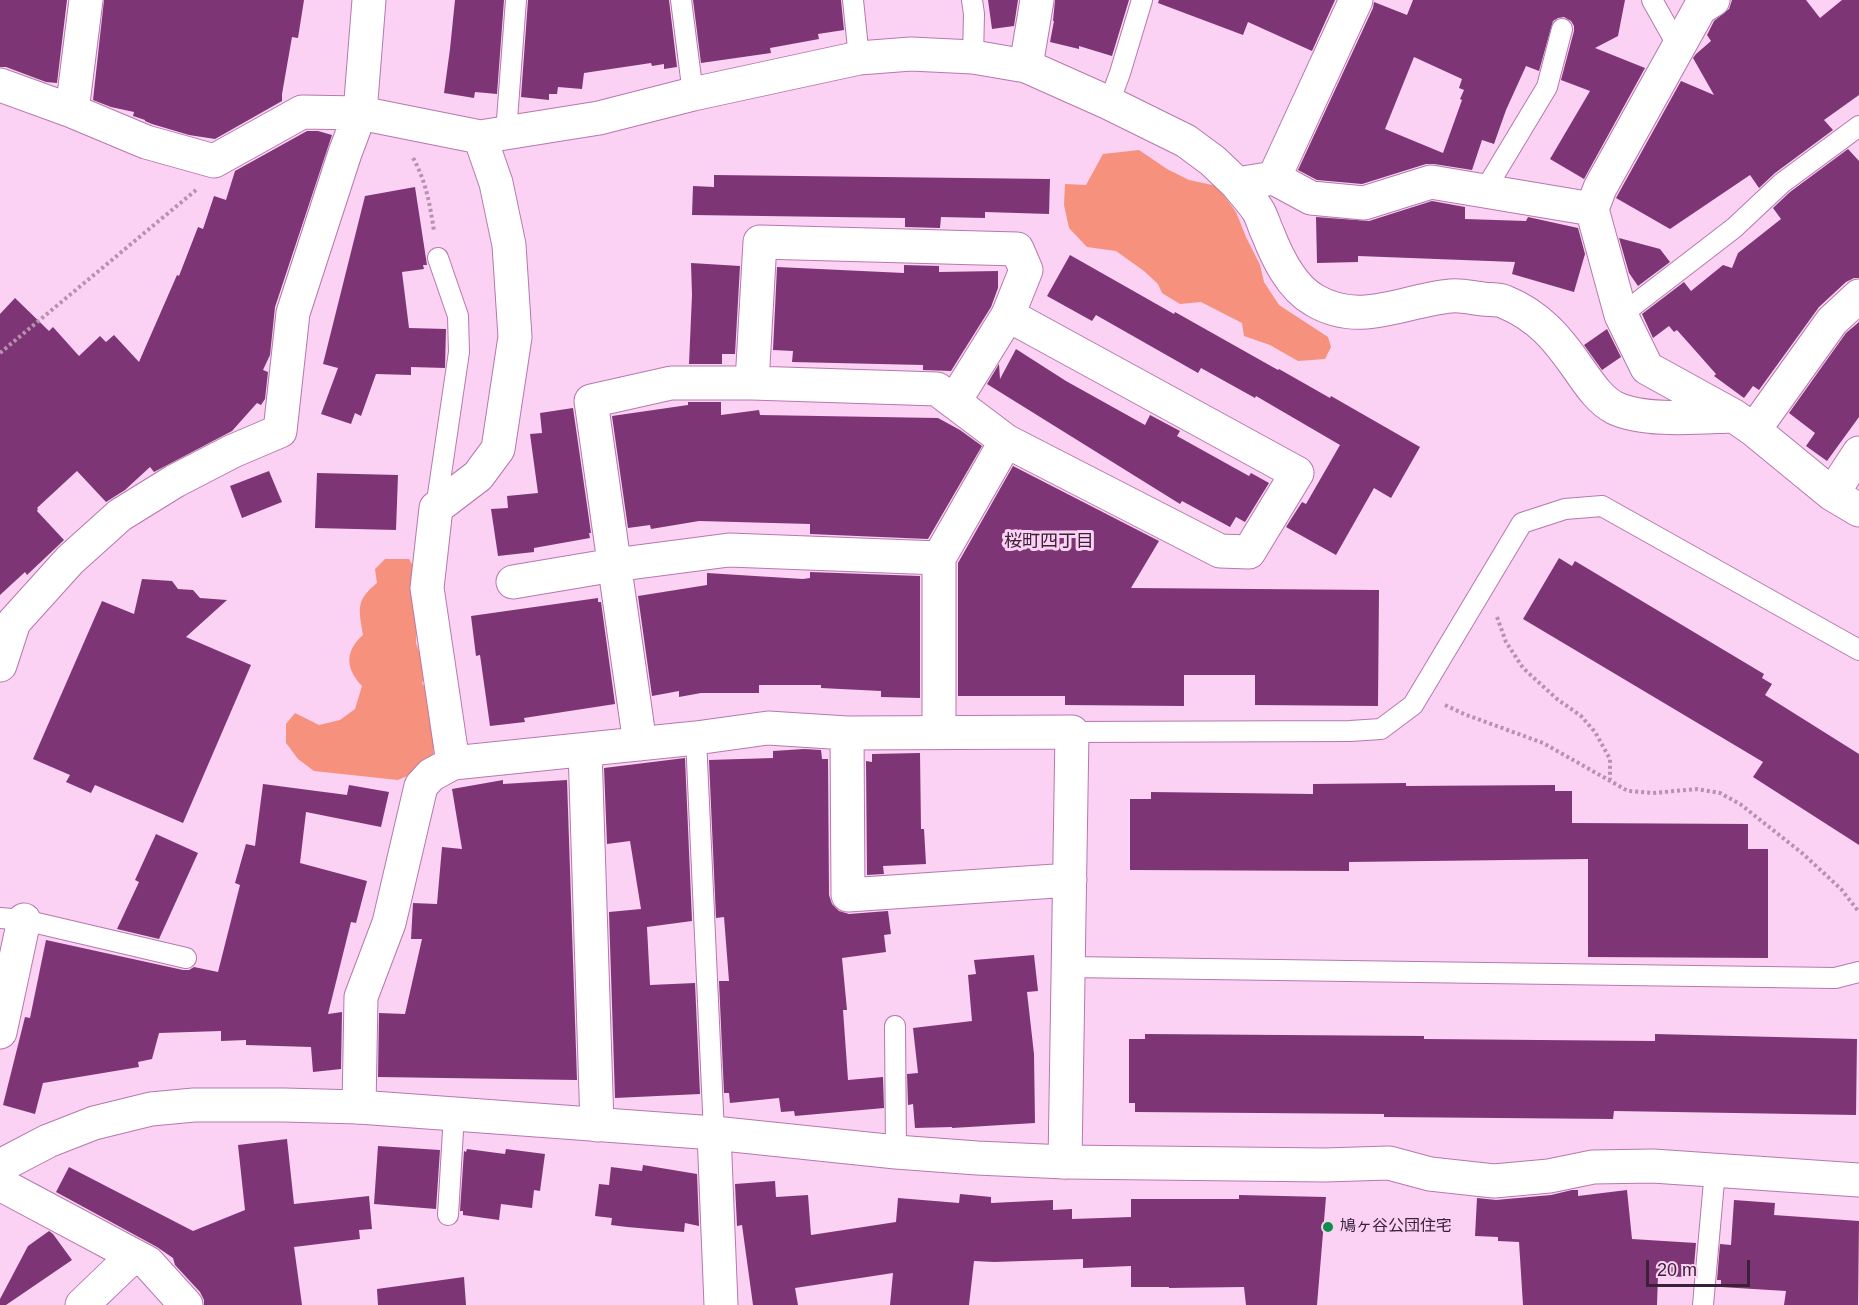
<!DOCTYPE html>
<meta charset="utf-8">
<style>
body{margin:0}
#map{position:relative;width:1859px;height:1305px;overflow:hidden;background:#fbd2f3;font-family:Arial,sans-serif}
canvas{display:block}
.scale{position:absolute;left:1646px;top:1260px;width:104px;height:27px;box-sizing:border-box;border:3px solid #3a2137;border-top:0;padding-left:8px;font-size:18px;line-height:21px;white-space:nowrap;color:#3a2137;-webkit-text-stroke:4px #fbd2f3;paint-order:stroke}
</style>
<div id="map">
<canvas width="1859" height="1305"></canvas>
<div class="scale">20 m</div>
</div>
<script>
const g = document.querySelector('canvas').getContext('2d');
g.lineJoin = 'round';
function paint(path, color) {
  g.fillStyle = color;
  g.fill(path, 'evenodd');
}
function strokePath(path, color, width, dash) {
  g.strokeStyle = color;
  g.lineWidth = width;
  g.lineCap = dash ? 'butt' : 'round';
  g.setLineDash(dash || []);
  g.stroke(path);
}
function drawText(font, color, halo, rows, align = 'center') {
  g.font = font + ' Arial,"Noto Sans JP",sans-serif';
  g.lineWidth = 6;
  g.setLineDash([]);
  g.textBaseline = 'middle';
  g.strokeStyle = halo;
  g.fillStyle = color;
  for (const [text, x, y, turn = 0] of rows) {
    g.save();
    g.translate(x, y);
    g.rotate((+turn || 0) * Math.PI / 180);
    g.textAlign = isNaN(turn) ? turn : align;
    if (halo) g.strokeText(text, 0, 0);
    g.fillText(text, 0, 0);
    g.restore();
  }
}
const green = new Path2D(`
 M 1139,150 L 1167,169 L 1189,180 L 1217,186 L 1236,212 L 1246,237 L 1260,265 L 1264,282 L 1279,305 L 1328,337 L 1331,347 L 1325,359 L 1298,361 L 1270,345 L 1244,336 L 1242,323 L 1201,302 L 1180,304 L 1162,293 L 1158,284 L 1144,271 L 1116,251 L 1087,247 L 1069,228 L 1064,205 L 1065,184 L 1086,185 L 1103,154 Z
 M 385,559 L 409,559 L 418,575 L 416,643 L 426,672 L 422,683 L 431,697 L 434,760 L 416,772 L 398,780 L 314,771 L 298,759 L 286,743 L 286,724 L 295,713 L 319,725 L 340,720 L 355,709 L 362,686 C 345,668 345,651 363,635 C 359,609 355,601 377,583 L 375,569 Z`);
const building = new Path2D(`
 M 0,0 L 67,0 L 57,83 L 46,82 L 6,67 L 0,67 Z
 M 104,0 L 304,0 L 298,38 L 292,37 L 282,94 L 282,101 L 215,139 L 189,135 L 152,124 L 145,121 L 145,120 L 133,116 L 134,112 L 111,107 L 93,100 Z
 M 455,0 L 504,0 L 497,94 L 475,92 L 474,98 L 444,93 L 450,49 Z
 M 528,0 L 669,0 L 677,67 L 664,69 L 664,64 L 652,66 L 651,63 L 584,73 L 582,89 L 558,87 L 557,94 L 549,94 L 549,100 L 521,97 Z
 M 693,0 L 841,0 L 844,30 L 818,34 L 819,39 L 770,48 L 771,53 L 701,63 Z
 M 988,0 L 1018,0 L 1014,26 L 992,29 Z
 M 1055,0 L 1129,0 L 1112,56 L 1079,46 L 1079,49 L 1050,42 L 1054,21 L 1053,21 Z
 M 1159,0 L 1335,0 L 1312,51 L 1248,22 L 1243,35 L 1158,3 Z
 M 1413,0 L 1625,0 L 1618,36 L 1595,48 L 1645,68 L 1584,179 L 1550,159 L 1590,91 L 1561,80 L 1574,31 L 1574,26 L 1571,21 L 1564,17 L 1558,18 L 1553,21 L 1539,71 L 1526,66 L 1506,110 L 1494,144 L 1482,140 L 1472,170 L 1434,164 L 1426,164 L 1362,184 L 1317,180 L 1298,170 L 1373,8 L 1374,2 L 1407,15 ZM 1414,57 L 1462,79 L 1459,88 L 1464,90 L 1460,99 L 1462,100 L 1443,153 L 1385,129 Z
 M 1732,0 L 1806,0 L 1820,18 L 1842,0 L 1859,0 L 1859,95 L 1824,120 L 1833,130 L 1775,173 L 1759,188 L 1750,175 L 1670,229 L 1616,198 L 1681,81 L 1714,95 L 1693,58 L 1696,54 L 1711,41 L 1707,35 L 1714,21 L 1729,9 Z
 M 307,131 L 318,131 L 332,135 L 275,307 L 270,355 L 263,370 L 268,372 L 265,399 L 261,405 L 257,403 L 232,431 L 154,472 L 150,467 L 125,490 L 106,502 L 77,471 L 37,508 L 38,509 L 37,511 L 64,540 L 27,575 L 25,572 L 0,595 L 0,314 L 15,298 L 49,331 L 53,327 L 79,356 L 100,336 L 106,342 L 114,335 L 139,362 L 177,275 L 179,276 L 198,227 L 203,229 L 214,196 L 226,200 L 235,171 Z
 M 1848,149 L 1859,161 L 1859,278 L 1854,278 L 1846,282 L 1819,307 L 1759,390 L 1753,386 L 1744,398 L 1714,376 L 1716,374 L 1677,330 L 1674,332 L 1669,326 L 1653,338 L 1642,314 L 1684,282 L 1691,291 L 1723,265 L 1732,268 L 1738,253 L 1781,219 L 1773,208 L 1790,192 Z
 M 714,175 L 1050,179 L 1049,214 L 985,212 L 985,218 L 941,217 L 940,228 L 905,227 L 905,218 L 692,215 L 693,186 L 714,187 Z
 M 415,187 L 427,265 L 423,265 L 424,269 L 402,272 L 409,328 L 446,329 L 445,368 L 411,367 L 411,375 L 376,374 L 361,416 L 355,413 L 351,424 L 321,414 L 338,368 L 323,364 L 365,196 Z
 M 1432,201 L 1465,207 L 1465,219 L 1526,221 L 1528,217 L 1578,228 L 1585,254 L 1574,292 L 1512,274 L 1515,262 L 1358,256 L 1358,262 L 1317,263 L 1316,217 L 1369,221 Z
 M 1619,238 L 1660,249 L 1670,262 L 1638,286 L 1629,273 Z
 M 1070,255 L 1174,314 L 1175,312 L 1278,370 L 1279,369 L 1330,398 L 1331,396 L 1420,447 L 1391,498 L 1374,488 L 1336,555 L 1286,527 L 1302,502 L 1306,504 L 1340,445 L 1256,396 L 1255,398 L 1201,368 L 1198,373 L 1096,315 L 1092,321 L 1047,296 Z
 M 691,263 L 740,266 L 735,354 L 722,354 L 722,364 L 689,364 L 692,295 Z
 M 904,265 L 939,266 L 939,272 L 998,271 L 998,288 L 991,307 L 951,371 L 923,370 L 923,365 L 792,362 L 793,351 L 773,350 L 777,267 L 904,273 Z
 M 1859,322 L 1859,417 L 1827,461 L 1806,446 L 1815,433 L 1789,413 L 1846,333 Z
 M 1607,329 L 1621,357 L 1602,370 L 1584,345 Z
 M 1016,349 L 1066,381 L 1145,425 L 1150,415 L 1180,431 L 1177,436 L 1249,476 L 1251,473 L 1269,483 L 1245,522 L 1236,517 L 1230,527 L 1182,501 L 1180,504 L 987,384 L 999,364 L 1000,379 Z
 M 688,402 L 721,402 L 721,415 L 759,410 L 760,415 L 938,418 L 960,430 L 982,446 L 928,539 L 810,534 L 810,524 L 699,521 L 651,529 L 650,525 L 628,528 L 612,416 L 688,405 Z
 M 573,408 L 591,533 L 589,533 L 590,538 L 534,548 L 534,552 L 498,556 L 491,509 L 508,508 L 507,496 L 538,493 L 530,434 L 542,433 L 540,413 Z
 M 1013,466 L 1159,541 L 1131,588 L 1379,590 L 1378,706 L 1255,705 L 1255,675 L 1184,675 L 1184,706 L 1065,705 L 1065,696 L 958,696 L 958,563 Z
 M 269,471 L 282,502 L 242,518 L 230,486 Z
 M 317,473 L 398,475 L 396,530 L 315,528 Z
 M 1559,558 L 1572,566 L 1575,561 L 1764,674 L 1762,678 L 1772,684 L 1765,695 L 1859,754 L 1859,845 L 1753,777 L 1763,762 L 1523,619 Z
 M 810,572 L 920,576 L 920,698 L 881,697 L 881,691 L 821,688 L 821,685 L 759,685 L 759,693 L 701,693 L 679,697 L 679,691 L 652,696 L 638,596 L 707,585 L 707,573 L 803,579 L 810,578 Z
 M 142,579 L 172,581 L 178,589 L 193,590 L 200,598 L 227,600 L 186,637 L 251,665 L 183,823 L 95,785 L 91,793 L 66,782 L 70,775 L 33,759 L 102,601 L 134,614 Z
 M 598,598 L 598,602 L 601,602 L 615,704 L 524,718 L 525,722 L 490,726 L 480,655 L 476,656 L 471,616 Z
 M 804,749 L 821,750 L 822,759 L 828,759 L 829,895 L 832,904 L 839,911 L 849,914 L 888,911 L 891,934 L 884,935 L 886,952 L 842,958 L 847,1010 L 843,1010 L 848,1080 L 883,1077 L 884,1108 L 795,1116 L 794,1111 L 781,1112 L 779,1098 L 730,1103 L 729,1093 L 724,1093 L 719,981 L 729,981 L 724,917 L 716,918 L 709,760 L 773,758 L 773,751 Z
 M 920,753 L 921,829 L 924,829 L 926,864 L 883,866 L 884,874 L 867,875 L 866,761 L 872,762 L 872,754 Z
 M 685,758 L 692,921 L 647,927 L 650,985 L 695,983 L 700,1094 L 615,1098 L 609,912 L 641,909 L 630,841 L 607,844 L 604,768 Z
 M 503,780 L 503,784 L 567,780 L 577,1080 L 378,1077 L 379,1013 L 405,1014 L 422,939 L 411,939 L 413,903 L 437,904 L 442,847 L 462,849 L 452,789 Z
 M 1406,783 L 1406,786 L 1555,785 L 1555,791 L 1572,791 L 1572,823 L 1748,824 L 1748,849 L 1768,849 L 1768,958 L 1588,957 L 1588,859 L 1349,862 L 1349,871 L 1130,870 L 1130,799 L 1151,799 L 1151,792 L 1313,794 L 1313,784 Z
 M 263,784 L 347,795 L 349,785 L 389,792 L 381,827 L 306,812 L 300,863 L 367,881 L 356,923 L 351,922 L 328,1014 L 342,1012 L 341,1069 L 313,1072 L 311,1047 L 246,1045 L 246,1040 L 221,1041 L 221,1031 L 159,1033 L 152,1059 L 138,1062 L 139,1067 L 43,1083 L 35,1114 L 3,1105 L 25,1017 L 30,1018 L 46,940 L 183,970 L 189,970 L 194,967 L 218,972 L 240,885 L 235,883 L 246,844 L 255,846 Z
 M 156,834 L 198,853 L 159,939 L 117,929 L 139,882 L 135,880 Z
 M 1034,955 L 1038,991 L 1027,992 L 1034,1054 L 1035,1123 L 952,1128 L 952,1127 L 915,1128 L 913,1104 L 908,1105 L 907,1074 L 918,1073 L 913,1028 L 972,1021 L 968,975 L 976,974 L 974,960 Z
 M 1145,1034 L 1424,1036 L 1424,1039 L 1655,1041 L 1655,1034 L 1857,1039 L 1856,1115 L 1614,1111 L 1613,1119 L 1384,1117 L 1384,1114 L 1135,1112 L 1135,1103 L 1129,1103 L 1129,1039 L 1145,1039 Z
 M 287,1139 L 294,1204 L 369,1196 L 372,1229 L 359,1230 L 360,1239 L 294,1247 L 302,1305 L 204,1305 L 204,1300 L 200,1292 L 175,1265 L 173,1258 L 157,1247 L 56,1192 L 69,1167 L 193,1231 L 245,1210 L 238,1145 Z
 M 378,1146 L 440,1150 L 436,1209 L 374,1204 Z
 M 467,1149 L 505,1154 L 506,1149 L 545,1154 L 540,1191 L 534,1190 L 532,1208 L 501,1204 L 499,1220 L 463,1215 L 463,1211 L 460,1211 L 464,1151 L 466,1152 Z
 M 643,1165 L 697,1174 L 699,1226 L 685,1223 L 684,1232 L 627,1227 L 611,1225 L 612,1218 L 595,1216 L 599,1184 L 609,1185 L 611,1167 L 642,1171 Z
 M 775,1181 L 776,1197 L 808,1195 L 811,1235 L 896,1222 L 898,1198 L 959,1203 L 960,1194 L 991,1197 L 991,1203 L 1053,1200 L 1053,1210 L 1072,1209 L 1072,1219 L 1131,1217 L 1131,1199 L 1239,1199 L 1239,1195 L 1326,1197 L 1317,1305 L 1246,1305 L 1244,1287 L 1169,1288 L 1169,1287 L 1131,1287 L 1131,1266 L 1083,1268 L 1083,1259 L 994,1262 L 974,1261 L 969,1305 L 890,1305 L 893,1273 L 795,1288 L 798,1305 L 753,1305 L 742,1225 L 737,1226 L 735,1184 Z
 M 1572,1190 L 1578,1190 L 1578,1196 L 1627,1190 L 1632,1239 L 1696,1243 L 1693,1278 L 1658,1275 L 1657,1305 L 1523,1305 L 1519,1242 L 1498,1241 L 1498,1237 L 1475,1236 L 1477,1198 L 1496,1200 L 1551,1195 Z
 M 1734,1200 L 1775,1203 L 1774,1215 L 1859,1221 L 1858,1305 L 1784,1305 L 1786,1291 L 1721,1287 L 1721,1280 L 1717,1280 L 1720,1244 L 1731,1245 Z
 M 49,1231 L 53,1234 L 72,1260 L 6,1305 L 0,1305 L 0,1299 L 28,1246 Z
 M 464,1277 L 466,1305 L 378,1305 L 377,1289 Z`);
const path = new Path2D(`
 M 413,158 C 426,181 430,205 434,231
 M 0,353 L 196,190
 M 1497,617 L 1506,642 L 1523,668 L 1557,699 L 1581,716 L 1595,732 L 1610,759 L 1610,779
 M 1445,705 L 1464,714 L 1543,743 L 1628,791 L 1653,793 L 1697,789 L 1720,793 L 1740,804 L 1802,853 L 1841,889 L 1859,912`);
const service = new Path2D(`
 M 681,0 L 693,94
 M 853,0 L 859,58
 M 972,0 L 974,14 L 973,57
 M 1652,0 L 1679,48
 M 1109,103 L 1120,73 L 1142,0
 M 506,133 L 516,0
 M 1485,190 L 1547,87 L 1562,29
 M 1621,315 L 1734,228 L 1782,183 L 1859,126
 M 436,508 L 459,352 L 458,316 L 438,258
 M 1072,732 L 1350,731 L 1381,729 L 1413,705 L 1522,523 L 1565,509 L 1602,506 L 1859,650
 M 696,738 L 714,1133
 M 0,918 L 24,920 L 186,958
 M 1068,967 L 1835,978 L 1859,972
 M 895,1026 L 896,1152
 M 448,1215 L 454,1114
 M 1703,1305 L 1715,1170`);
const minor = new Path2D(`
 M 1026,66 L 1037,0
 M 0,85 L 72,111 L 146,142 L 214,161 L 302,112 L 360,113 L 480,137 L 599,118 L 693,94 L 859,58 L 911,54 L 973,57 L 1026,66 L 1109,103 L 1186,141 L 1213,161 L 1237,184 L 1274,178 L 1311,198 L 1364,203 L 1431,182 L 1592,209 L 1621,315 L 1647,368 L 1734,416 L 1754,430 L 1832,494 L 1859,510
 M 72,111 L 86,0
 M 480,137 L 496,183 L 509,245 L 515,337 L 498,449 L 478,476 L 436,508 L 427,588 L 453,763 L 696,738 L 768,728 L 847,733 L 1072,732 L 1065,1162
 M 1274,178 L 1356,0
 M 1237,184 C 1243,192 1251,200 1257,209 C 1262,216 1264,226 1268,234 C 1277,257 1291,287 1314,300 C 1361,328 1404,300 1451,296 C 1462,295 1473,298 1483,299 C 1490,300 1499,299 1505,302 C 1539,316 1558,339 1578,368 C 1588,382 1599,400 1615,408 C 1644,422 1700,417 1733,416
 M 1592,209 L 1600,188 L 1700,8 L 1713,0
 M 752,383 L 937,389 L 1006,441
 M 954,402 L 1008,315
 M 1754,430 L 1832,321 L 1859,296
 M 1832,494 L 1859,453
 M 513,582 L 614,565 L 729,550 L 939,558
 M 0,665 L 14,622 L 70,560 L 120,515 L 175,481 L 233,451 L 280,431 L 293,313 L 345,153 L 360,113 L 369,0
 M 847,733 L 848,895 L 1070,880
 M 640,744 L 591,401 L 671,383 L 752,383 L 760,242 L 1017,249 L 1026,270 L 1008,315 L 1297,473 L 1249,552 L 1220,551 L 1006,441 L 939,558 L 939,732
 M 585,750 L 597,1125
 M 0,1032 L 24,920
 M 359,1107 L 361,997 L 389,923 L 421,786 L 431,775 L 453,763
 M 714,1133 L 721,1305
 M 0,1184 L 148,1263 L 186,1305
 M 82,1305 L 133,1256`);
const tertiary = new Path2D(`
 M 0,1166 L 48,1141 L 94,1123 L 151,1109 L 194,1105 L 284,1105 L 359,1107 L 714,1133 L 896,1152 L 977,1158 L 1065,1162 L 1325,1165 L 1389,1163 L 1430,1174 L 1494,1181 L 1549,1176 L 1593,1167 L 1653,1166 L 1859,1180`);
const markers = [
 [1328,1227,6,"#0e8e4a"]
];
const poiNames = [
 ["鳩ヶ谷公団住宅",1340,1227]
];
const neighbourhoodNames = [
 ["桜町四丁目",1049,542]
];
paint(green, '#f5917c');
paint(building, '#7e3575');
strokePath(service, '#b678ad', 22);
strokePath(minor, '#b678ad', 35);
strokePath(tertiary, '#b678ad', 35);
strokePath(path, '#b592af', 4, [3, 3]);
strokePath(service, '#fff', 20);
strokePath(minor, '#fff', 33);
strokePath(tertiary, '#fff', 33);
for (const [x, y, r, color] of markers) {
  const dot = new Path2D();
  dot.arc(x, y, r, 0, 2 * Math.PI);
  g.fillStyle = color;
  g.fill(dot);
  strokePath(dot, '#fbd2f3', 2);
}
drawText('16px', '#3a2137', '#fbd2f3', poiNames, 'left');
drawText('18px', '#3a2137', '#fbd2f3', neighbourhoodNames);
</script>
